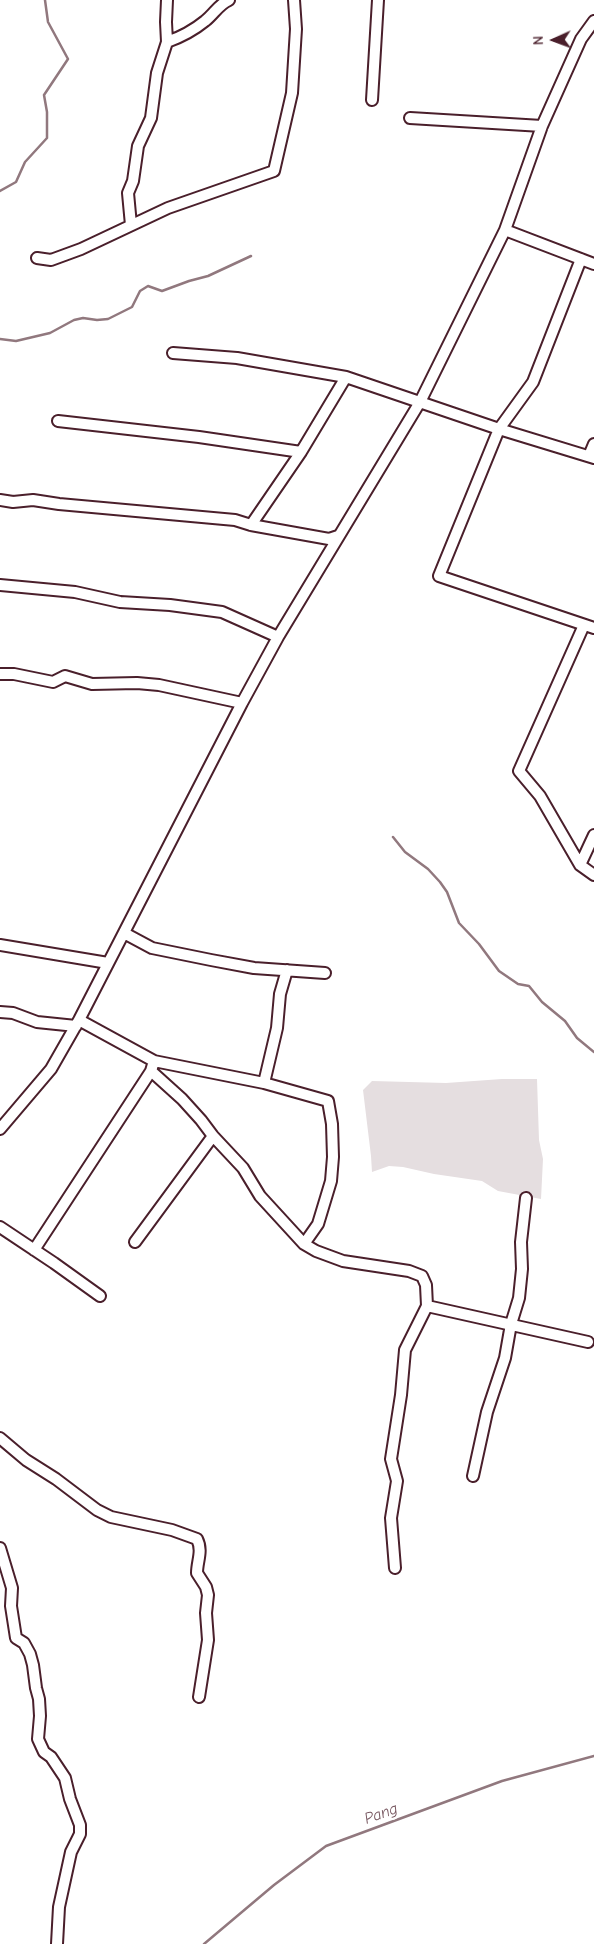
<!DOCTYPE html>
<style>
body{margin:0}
#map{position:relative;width:594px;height:1944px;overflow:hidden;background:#fff;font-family:"Comic Neue",sans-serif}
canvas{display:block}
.north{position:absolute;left:529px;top:15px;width:50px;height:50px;-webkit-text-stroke:4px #fff;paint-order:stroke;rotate:268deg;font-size:14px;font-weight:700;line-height:20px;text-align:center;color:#4a1f2b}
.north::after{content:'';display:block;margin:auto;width:18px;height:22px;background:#4a1f2b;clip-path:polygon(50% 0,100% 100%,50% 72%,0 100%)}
</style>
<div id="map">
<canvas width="594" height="1944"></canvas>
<div class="north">N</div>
</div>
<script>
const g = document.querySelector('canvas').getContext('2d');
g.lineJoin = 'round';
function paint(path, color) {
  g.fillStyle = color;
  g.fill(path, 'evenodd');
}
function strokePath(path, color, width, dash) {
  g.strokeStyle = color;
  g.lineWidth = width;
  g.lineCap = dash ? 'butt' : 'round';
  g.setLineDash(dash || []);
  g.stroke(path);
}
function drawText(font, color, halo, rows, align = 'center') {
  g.font = font + ' "Comic Neue",sans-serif';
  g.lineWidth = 4.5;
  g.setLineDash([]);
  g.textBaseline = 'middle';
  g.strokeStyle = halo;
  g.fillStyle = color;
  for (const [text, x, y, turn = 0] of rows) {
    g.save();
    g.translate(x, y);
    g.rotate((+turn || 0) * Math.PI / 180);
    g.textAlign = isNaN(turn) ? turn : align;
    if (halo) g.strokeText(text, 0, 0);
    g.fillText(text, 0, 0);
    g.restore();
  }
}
const green = new Path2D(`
 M 502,1079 L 537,1079 L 539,1140 L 543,1159 L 541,1199 L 498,1191 L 482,1181 L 434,1174 L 403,1167 L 389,1166 L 372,1172 L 371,1156 L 363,1090 L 372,1081 L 446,1083 Z`);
const stream = new Path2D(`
 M 0,191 L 16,182 L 25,162 L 47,138 L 47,112 L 44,95 L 68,59 L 48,22 L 45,0
 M 0,339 L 16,341 L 50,333 L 74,320 L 83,318 L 97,320 L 108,319 L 132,307 L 140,291 L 148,286 L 162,291 L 189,281 L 208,276 L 251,256
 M 393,837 L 405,852 L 428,869 L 440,882 L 447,892 L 459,923 L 479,944 L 499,971 L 518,984 L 529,986 L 542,1002 L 565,1021 L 577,1038 L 594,1052
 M 204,1944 L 274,1885 L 326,1846 L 502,1781 L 594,1756`);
const minor = new Path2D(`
 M 167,42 C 181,37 194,30 205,21 C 214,14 219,4 229,0
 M 372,100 L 378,0
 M 410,118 L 542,126
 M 131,225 L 128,193 L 133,181 L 138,146 L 151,118 L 157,73 L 167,42 L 166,22 L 167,0
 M 505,230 L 594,264
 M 37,258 L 51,260 L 81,249 L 168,208 L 274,171 L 292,93 L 296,29 L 294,0
 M 581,259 L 533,382 L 499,429 L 439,576 L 594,628
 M 173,353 L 237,358 L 346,377 L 499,429 L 594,458
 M 58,421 L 199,437 L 301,452
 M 589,456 L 594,444
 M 0,500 L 13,502 L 33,500 L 59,504 L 235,520 L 251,525 L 329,539 L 338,536
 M 251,525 L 301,452 L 346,377
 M 0,585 L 75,592 L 120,602 L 170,605 L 222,612 L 278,637
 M 584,625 L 519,771 L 540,796 L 580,865 L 594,875
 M 0,674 L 14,674 L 53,682 L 65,676 L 92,684 L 137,683 L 159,685 L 242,703
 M 580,865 L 594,835
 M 124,933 L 152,948 L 211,960 L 254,968 L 325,973
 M 0,945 L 108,963
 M 0,1012 L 13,1013 L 37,1022 L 76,1026
 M 79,1020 L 154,1061 L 264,1083 L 328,1101 L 332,1124 L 333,1157 L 331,1181 L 318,1224 L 304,1244
 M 154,1061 L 151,1071 L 182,1099 L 201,1120 L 213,1136 L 243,1168 L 260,1196 L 304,1244 L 316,1251 L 343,1261 L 409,1271 L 422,1276 L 426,1285 L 427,1306 L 405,1350 L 401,1395 L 391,1459 L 397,1481 L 391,1518 L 395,1568
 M 264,1083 L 277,1028 L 280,994 L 287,970
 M 0,1129 L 51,1069 L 79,1020 L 242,703 L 278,637 L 420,402 L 505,230 L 542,126 L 581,39 L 594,21
 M 0,1227 L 54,1263 L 100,1296
 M 135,1242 L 213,1136
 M 34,1250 L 151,1071
 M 427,1306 L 588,1342
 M 0,1438 L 26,1460 L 56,1479 L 97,1510 L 111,1517 L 172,1530 L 197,1539 C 203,1551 197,1561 197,1573 L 206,1587 L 208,1595 L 206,1613 L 208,1640 L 199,1697
 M 473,1476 L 487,1412 L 505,1358 L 511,1324 L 519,1298 L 522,1269 L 521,1242 L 526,1198
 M 0,1548 L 12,1588 L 11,1606 L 16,1638 L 24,1643 L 30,1654 L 33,1665 L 36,1688 L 39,1699 L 40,1716 L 38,1739 L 44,1752 L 51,1757 L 65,1778 L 70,1799 L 80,1825 L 80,1834 L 71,1852 L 59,1907 L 57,1944`);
const waterNames = [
 ["Pang",381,1814,-20]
];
paint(green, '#e5dee0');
strokePath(stream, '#91787e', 2.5);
strokePath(minor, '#4a1f2b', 14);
strokePath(minor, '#fff', 10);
drawText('italic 16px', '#74535c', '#fff', waterNames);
</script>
